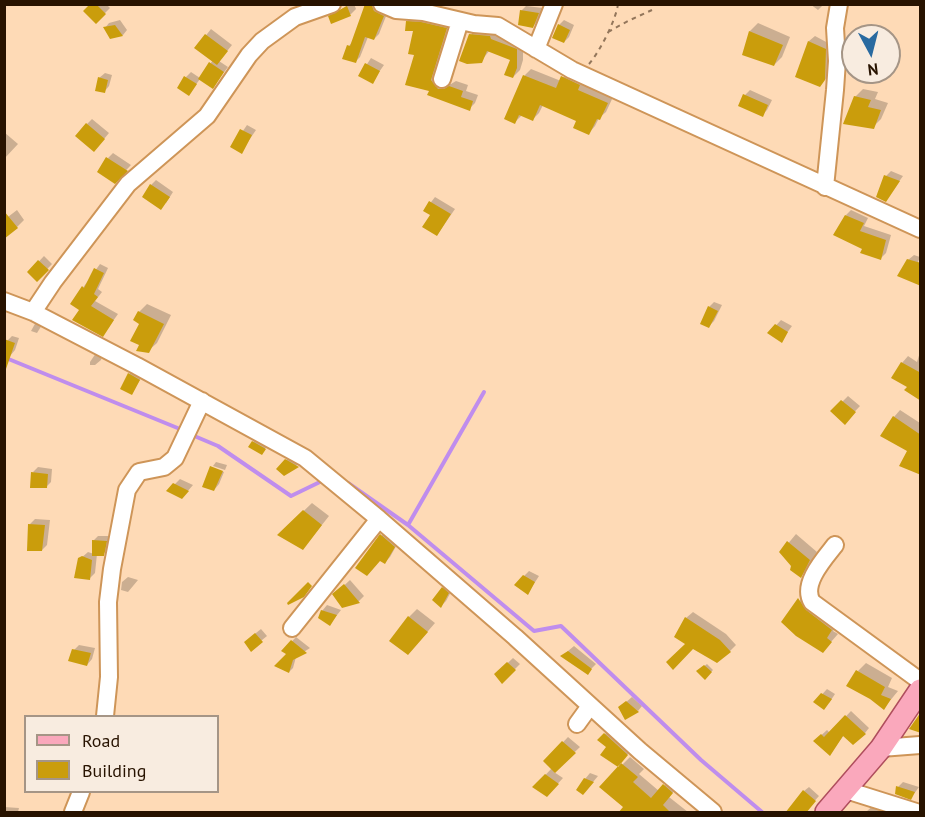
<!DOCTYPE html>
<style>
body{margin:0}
#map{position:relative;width:925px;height:817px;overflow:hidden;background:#fedab6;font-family:"PT Sans",sans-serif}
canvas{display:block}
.frame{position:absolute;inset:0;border:6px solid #281300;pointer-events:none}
.legend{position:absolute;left:24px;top:715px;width:195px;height:78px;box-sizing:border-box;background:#f8ece0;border:2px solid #a59586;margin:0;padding:8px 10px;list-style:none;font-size:18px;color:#281300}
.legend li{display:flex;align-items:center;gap:12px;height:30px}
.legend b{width:30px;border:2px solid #a59586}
.north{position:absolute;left:841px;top:24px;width:60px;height:60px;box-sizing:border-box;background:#f8ece0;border:2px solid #a59586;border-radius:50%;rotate:173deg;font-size:16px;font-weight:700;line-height:24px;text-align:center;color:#281300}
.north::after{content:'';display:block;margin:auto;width:21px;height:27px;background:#296aa0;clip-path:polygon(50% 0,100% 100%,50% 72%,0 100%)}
</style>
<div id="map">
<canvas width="925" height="817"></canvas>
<div class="frame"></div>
<ul class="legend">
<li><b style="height:8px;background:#faa8bc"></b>Road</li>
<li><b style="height:16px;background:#ca9d0c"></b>Building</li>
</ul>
<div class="north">N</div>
</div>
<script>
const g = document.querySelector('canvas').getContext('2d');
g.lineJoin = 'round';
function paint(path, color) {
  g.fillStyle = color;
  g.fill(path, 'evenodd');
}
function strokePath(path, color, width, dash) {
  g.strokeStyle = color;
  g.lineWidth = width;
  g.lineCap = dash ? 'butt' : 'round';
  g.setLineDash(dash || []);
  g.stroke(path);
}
const shadow = new Path2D(`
 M 92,4 L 106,4 L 110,8 L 96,22 Z
 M 349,4 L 354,4 L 356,9 L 351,14 L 332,22 L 330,17 Z
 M 378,4 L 388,11 L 379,34 L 374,39 L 368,37 L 360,57 L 355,62 L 349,46 L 353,41 L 367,5 Z
 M 810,4 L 824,4 L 818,10 Z
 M 526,6 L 543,8 L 538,21 L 533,26 L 521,11 Z
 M 413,16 L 452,23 L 444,83 L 451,84 L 456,81 L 468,85 L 466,91 L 478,95 L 475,103 L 469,109 L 431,90 L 416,54 L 415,30 L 407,22 Z
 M 120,20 L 127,30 L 123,35 L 110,38 L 105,28 L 109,23 Z
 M 564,20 L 574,25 L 569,37 L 564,42 L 559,25 Z
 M 758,23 L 790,37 L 782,57 L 774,65 L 744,54 L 750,31 Z
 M 478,28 L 523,43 L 523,60 L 520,70 L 513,77 L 512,59 L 490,50 L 481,61 L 471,35 Z
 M 211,29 L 232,45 L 219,61 L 228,67 L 212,88 L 200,79 L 189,94 L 186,77 L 191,72 L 200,78 L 213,60 L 196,48 Z
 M 815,36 L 830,44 L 830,73 L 825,80 L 797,76 L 809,41 Z
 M 371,58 L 384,65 L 372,82 L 360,75 Z
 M 531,69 L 561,81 L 569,70 L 613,97 L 606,112 L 599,118 L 595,126 L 589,133 L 578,120 L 543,105 L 539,113 L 533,119 L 522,115 L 515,122 L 506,118 L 525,75 Z
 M 105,73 L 112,75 L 109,86 L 104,92 L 99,78 Z
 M 863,89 L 878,92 L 875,99 L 888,103 L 881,119 L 873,127 L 855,97 Z
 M 750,90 L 772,100 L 767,110 L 762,115 L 745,95 Z
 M 92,119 L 109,133 L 99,145 L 87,124 Z
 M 247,125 L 256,130 L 241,152 L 232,147 Z
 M 4,132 L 18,144 L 4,159 Z
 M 113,153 L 131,165 L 115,182 L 108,158 Z
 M 891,171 L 903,176 L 886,200 L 886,176 Z
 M 156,180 L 173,192 L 166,203 L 151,185 Z
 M 435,197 L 455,209 L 437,235 L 432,214 L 425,210 Z
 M 17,210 L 24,220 L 17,227 L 4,220 Z
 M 851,210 L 868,218 L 864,226 L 891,235 L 886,253 L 881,258 L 864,248 L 846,215 Z
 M 914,255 L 920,257 L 913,274 L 908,260 Z
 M 44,256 L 52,264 L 37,280 L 29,272 Z
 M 100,264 L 108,268 L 98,289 L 102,292 L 95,301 L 118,314 L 103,335 L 81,309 L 72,303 Z
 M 714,302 L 722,305 L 714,321 L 709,326 L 709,307 Z
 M 147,304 L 171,315 L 157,343 L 148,351 L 141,345 L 141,323 L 139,312 Z
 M 781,320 L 792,326 L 781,341 L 769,333 Z
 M 36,322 L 42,325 L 37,333 L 31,331 Z
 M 12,336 L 19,338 L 15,350 L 10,356 L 7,341 Z
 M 98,350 L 103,353 L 101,360 L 95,365 L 90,365 L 90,362 Z
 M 920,352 L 920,400 L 909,387 L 902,363 L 908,356 L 917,362 Z
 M 134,369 L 144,374 L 131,393 L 129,374 Z
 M 848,396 L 860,406 L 845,422 L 833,411 Z
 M 900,410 L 920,423 L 920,473 L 894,417 Z
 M 258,437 L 270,443 L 261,453 L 253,442 Z
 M 291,455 L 303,461 L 284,474 L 286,460 Z
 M 216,462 L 227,465 L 225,470 L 213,466 Z
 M 38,467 L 52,469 L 51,482 L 46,487 L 33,472 Z
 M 211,467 L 224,472 L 219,484 L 214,490 Z
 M 180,479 L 193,485 L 187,492 L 168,491 Z
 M 312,503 L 329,516 L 310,540 L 287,527 Z
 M 35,519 L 50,520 L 47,545 L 42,550 L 30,524 Z
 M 386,530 L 399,541 L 390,557 L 385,562 L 380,559 L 358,567 Z
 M 796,534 L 817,552 L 809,568 L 801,576 L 781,552 Z
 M 98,536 L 111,536 L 108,549 L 103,554 L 97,554 L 95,573 L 90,578 L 80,559 L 88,552 L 94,554 L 93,541 Z
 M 529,571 L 539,576 L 528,593 L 524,576 Z
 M 128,577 L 138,580 L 128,592 L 121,590 L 122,582 Z
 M 350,580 L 364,596 L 359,601 L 343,606 L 334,595 Z
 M 448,583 L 453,588 L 446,601 L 441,606 L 443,588 Z
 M 806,593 L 838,622 L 833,631 L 838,634 L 823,651 L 783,622 Z
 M 327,605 L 341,610 L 330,624 L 322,611 Z
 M 417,609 L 435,623 L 416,645 L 409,617 Z
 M 693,612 L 726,634 L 736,645 L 730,651 L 694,647 L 687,643 L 686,618 Z
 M 261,629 L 267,636 L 251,649 L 251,637 Z
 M 296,637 L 310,648 L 296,657 L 293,668 L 289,672 L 288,654 L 283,651 Z
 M 79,645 L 95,648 L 92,659 L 87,665 L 74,650 Z
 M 574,646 L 596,664 L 587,673 L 562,656 Z
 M 513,658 L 520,664 L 502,682 L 496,674 Z
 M 866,663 L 892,678 L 888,687 L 898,691 L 884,708 L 858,671 Z
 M 707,664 L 713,670 L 705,678 L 698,671 Z
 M 827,689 L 835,694 L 829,703 L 815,702 Z
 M 632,697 L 642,706 L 638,711 L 625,703 Z
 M 851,711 L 869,728 L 865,733 L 844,735 L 830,754 L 815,741 L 827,730 L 830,733 Z
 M 612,727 L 634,747 L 620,763 L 622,765 L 630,757 L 644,769 L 639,774 L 659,791 L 672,778 L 680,784 L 669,797 L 688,812 L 620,812 L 625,807 L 620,767 L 608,747 L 599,740 Z
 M 568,737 L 580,747 L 554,772 L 563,778 L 552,790 L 534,787 L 552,768 L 545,761 Z
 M 590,773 L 598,776 L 588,788 L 585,779 Z
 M 903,782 L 919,787 L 911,798 L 898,787 Z
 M 809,787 L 819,796 L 810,806 L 804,791 Z
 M 878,801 L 895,812 L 866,812 Z
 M 4,807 L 19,808 L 18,812 L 4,812 Z`);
const stream = new Path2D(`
 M 6,358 L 180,429
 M 192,435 L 218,446 L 291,496 L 324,480
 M 348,483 L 408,525 L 534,631 L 561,626 L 701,760 L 762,812
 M 408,525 L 484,392`);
const building = new Path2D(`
 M 90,4 L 96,4 L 106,14 L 96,24 L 83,11 Z
 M 365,4 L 372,6 L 374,11 L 384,16 L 374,40 L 365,37 L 356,63 L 342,59 L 347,45 L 350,46 Z
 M 347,6 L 351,16 L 331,24 L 328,16 Z
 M 520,10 L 539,13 L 533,28 L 518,25 Z
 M 406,21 L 421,22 L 447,28 L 431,80 L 438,89 L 444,89 L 449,86 L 463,91 L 461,97 L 473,101 L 470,111 L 427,95 L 429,91 L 405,85 L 414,55 L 408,54 L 413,31 L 405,31 Z
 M 558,24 L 570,30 L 564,43 L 552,38 Z
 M 115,25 L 123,36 L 110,39 L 103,27 Z
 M 749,31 L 783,45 L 774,66 L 742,55 Z
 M 205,34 L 228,51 L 217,65 L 194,48 Z
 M 469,34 L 490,36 L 491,39 L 517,49 L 517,68 L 513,78 L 504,75 L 510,60 L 487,51 L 482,63 L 467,64 L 459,61 Z
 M 808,41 L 826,49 L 825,80 L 820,87 L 795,77 Z
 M 209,62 L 224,72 L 213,89 L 198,79 Z
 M 365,63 L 380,71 L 373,84 L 358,76 Z
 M 523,75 L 556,88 L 561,76 L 580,85 L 578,90 L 608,103 L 600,120 L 597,119 L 589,135 L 573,128 L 576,121 L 540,105 L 533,121 L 519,115 L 515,124 L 504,119 Z
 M 184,76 L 197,84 L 189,96 L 177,88 Z
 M 98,77 L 108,80 L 105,93 L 95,91 Z
 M 743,94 L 768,105 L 763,117 L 738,106 Z
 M 854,96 L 871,100 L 868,107 L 881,110 L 874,129 L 843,124 Z
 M 86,123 L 105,139 L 94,152 L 75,136 Z
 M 240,129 L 252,135 L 242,154 L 230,147 Z
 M 106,157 L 128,171 L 115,184 L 97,172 Z
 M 884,175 L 900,181 L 886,202 L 876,197 Z
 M 150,184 L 170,197 L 161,210 L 142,197 Z
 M 429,201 L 451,214 L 437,236 L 422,227 L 430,215 L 423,211 Z
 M 4,211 L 18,228 L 4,239 Z
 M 845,215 L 864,223 L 860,231 L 886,240 L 881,260 L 860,253 L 862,249 L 833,235 Z
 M 907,259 L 921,263 L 921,286 L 897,276 Z
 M 38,260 L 49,270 L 37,282 L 27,272 Z
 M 94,268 L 104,273 L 94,294 L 98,297 L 91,306 L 114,320 L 103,337 L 72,320 L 79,310 L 70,304 L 82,286 L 84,288 Z
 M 708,306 L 718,311 L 709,328 L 700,324 Z
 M 138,311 L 164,324 L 149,353 L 136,351 L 139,345 L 130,341 L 139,324 L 133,320 Z
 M 775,324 L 788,332 L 782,343 L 767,333 Z
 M 4,339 L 15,343 L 6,369 L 4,369 Z
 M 901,362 L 921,373 L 921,401 L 904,390 L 907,387 L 891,378 Z
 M 128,373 L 140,380 L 132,395 L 120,389 Z
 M 841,400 L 856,412 L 845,425 L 830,411 Z
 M 893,416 L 921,435 L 921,475 L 899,466 L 907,451 L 880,436 Z
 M 252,441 L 266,449 L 262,455 L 248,447 Z
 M 285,459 L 299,467 L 284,476 L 276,469 Z
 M 210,466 L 223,471 L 214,491 L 202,487 Z
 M 31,472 L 48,474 L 47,488 L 30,488 Z
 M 173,483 L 189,491 L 182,499 L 166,491 Z
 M 303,510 L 322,525 L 303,550 L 277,535 Z
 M 28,524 L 45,525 L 42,551 L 27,551 Z
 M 380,534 L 395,547 L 385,564 L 380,561 L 367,576 L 355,568 Z
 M 92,540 L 107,541 L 104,556 L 92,556 Z
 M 787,541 L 810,560 L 801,578 L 790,570 L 791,566 L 779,552 Z
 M 82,556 L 92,560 L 90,580 L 74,578 L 78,558 Z
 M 523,575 L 535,582 L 528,595 L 514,585 Z
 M 308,582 L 312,586 L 304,597 L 288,605 L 287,603 Z
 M 344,584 L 360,603 L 342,608 L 332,594 Z
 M 442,587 L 449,593 L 441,608 L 432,600 Z
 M 798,598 L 806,610 L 832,630 L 827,638 L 832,642 L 823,653 L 796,636 L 781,622 Z
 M 321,610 L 337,615 L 330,626 L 318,618 Z
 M 408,616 L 428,632 L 408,655 L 389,641 Z
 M 685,617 L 720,640 L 731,652 L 717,663 L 693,649 L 673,670 L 666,662 L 685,644 L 674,637 Z
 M 255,633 L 263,642 L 251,652 L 244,642 Z
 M 291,640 L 307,653 L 293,660 L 289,673 L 274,666 L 286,654 L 281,651 Z
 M 72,649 L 91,653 L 87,666 L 68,661 Z
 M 568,651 L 592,669 L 588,675 L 560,656 Z
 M 507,662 L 516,670 L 502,684 L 494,674 Z
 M 704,665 L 712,672 L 705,680 L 696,671 Z
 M 856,670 L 885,687 L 881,695 L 891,699 L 884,710 L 870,699 L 846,686 Z
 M 821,693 L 832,699 L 824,710 L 813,702 Z
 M 626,701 L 639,712 L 625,720 L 618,707 Z
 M 921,712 L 921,733 L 909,729 Z
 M 845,715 L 866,734 L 853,745 L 843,736 L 830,756 L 813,741 L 821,734 L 824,737 Z
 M 604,733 L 628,755 L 618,767 L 600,755 L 606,747 L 597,740 Z
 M 562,741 L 576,753 L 555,773 L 543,761 Z
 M 621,763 L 638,777 L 633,782 L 651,798 L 663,784 L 673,793 L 663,805 L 671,813 L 618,813 L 623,807 L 599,787 Z
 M 545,774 L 559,784 L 547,797 L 532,787 Z
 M 584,778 L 594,782 L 583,795 L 576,790 Z
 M 896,786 L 915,792 L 911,800 L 895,794 Z
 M 803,790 L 816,801 L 806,813 L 785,813 Z`);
const path = new Path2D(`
 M 608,32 L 628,21 L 652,10
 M 589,64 C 600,51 616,20 618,4`);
const minor = new Path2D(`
 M 382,4 L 396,10 L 423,12 L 474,24 L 498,26 L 572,70 L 920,229
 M 536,49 L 554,4
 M 442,79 L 460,21
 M 825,187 L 835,90 L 837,61 L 835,28 L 839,4
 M 4,301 L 33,312 L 137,366 L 305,458 L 379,519 L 515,637 L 640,751 L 713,812
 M 33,312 L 53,282 L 128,184 L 207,116 L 249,55 L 262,41 L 295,17 L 332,4
 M 835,545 C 824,559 801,584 812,602 L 920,681
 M 292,628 L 379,519
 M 105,716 L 109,677 L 108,602 L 112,569 L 127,490 L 139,472 L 164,467 L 175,458 L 202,401
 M 577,724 L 590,706
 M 881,748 L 920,745
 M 846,790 L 916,812
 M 73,812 L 81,792`);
const major = new Path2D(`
 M 826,812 L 881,748 L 920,690`);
paint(shadow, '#0003');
strokePath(stream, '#bf8ded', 4);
paint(building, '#ca9d0c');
strokePath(minor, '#ce9558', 20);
strokePath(major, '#af4e5d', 24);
strokePath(path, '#93765b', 2, [4.5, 4.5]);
strokePath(minor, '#fff', 16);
strokePath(major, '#faa8bc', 21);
</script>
